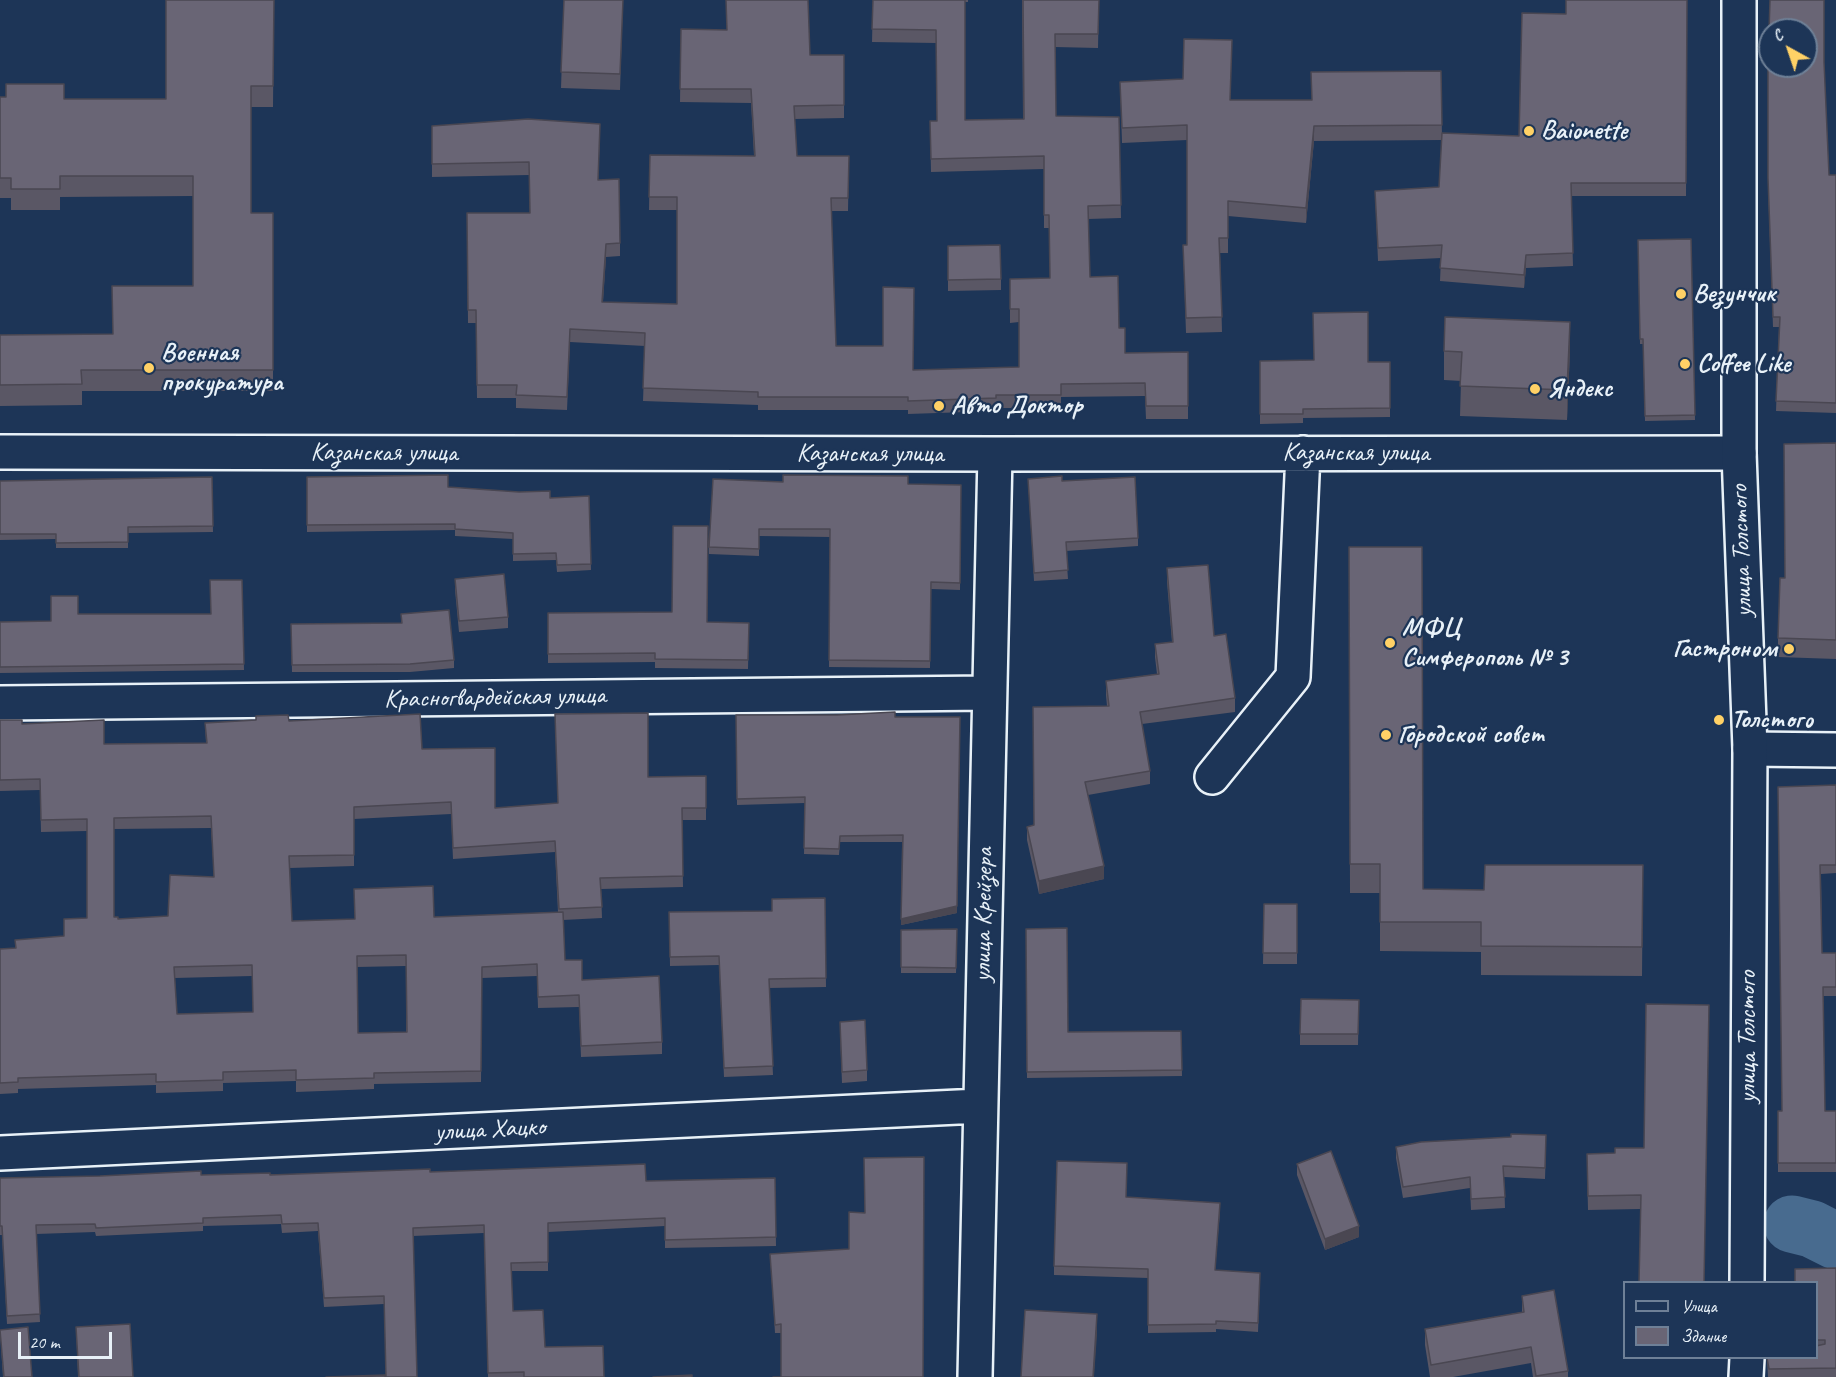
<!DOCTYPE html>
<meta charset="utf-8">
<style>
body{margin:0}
#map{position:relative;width:1836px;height:1377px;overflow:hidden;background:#1d3557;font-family:Caveat,sans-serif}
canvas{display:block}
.legend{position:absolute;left:1623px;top:1281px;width:195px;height:78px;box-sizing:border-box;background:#1d3557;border:2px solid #6e8097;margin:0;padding:8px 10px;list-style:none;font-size:18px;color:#e8f1f8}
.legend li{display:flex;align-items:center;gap:12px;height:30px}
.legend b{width:30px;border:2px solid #6e8097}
.north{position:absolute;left:1758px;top:18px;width:60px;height:60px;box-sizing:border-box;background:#1d3557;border:2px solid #6e8097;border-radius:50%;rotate:320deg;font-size:16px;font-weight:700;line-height:24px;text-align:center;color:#e8f1f8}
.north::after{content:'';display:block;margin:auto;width:21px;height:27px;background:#ffd166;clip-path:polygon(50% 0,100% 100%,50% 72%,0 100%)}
.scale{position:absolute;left:18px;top:1332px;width:94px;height:27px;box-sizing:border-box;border:3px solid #e8f1f8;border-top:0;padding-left:8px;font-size:18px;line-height:21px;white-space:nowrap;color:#e8f1f8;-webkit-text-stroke:4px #1d3557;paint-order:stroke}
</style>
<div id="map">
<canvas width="1836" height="1377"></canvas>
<ul class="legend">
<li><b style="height:8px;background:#1d3557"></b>Улица</li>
<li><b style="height:16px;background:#696575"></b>Здание</li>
</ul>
<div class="north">С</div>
<div class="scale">20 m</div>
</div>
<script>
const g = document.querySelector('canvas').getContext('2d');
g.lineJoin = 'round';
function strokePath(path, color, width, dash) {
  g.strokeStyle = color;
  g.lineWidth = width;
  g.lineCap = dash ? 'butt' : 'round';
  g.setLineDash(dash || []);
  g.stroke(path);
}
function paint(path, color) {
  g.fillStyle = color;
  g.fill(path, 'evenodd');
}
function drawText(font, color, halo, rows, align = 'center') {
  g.font = font + ' Caveat,sans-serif';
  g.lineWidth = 4.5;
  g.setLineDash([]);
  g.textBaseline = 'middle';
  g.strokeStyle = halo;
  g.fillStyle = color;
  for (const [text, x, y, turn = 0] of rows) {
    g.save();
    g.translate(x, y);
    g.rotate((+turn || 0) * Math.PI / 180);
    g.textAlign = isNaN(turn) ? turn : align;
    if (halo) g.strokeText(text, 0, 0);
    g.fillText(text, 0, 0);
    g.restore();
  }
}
const river = new Path2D(`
 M 1792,1224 L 1812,1229 L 1836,1241`);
const minor = new Path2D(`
 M 0,452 L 995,454 L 1739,453
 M 0,703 L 989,693
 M 1750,749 L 1836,750
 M 1212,777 L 1293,677 L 1303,453
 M 0,1153 L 979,1106
 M 975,1377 L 995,454`);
const major = new Path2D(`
 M 1739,0 L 1739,453 L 1750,749 L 1747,1282
 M 1746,1377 L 1747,1358`);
const wall = new Path2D(`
 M 274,0 L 273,107 L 251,107 L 251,213 L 273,213 L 273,391 L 82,391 L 82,405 L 0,406 L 0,335 L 112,334 L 193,286 L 193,196 L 60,197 L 60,210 L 11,210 L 11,198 L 0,198 L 0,97 L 64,99 L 166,99 Z
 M 564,0 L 623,0 L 620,90 L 561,88 Z
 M 873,0 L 968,0 L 968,2 L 965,2 L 965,120 L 1023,119 L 1022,0 L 1099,0 L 1098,48 L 1055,47 L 1056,116 L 1119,117 L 1121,218 L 1088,219 L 1090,277 L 1119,328 L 1125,353 L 1188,352 L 1188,419 L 1146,419 L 1145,396 L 1061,397 L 1061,408 L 996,408 L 996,411 L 908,414 L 908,410 L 758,410 L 758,405 L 643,401 L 645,346 L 570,342 L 567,410 L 516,408 L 516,398 L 477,398 L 476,323 L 468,323 L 467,213 L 530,213 L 529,175 L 432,177 L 432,126 L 600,137 L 598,180 L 620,243 L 620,256 L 606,257 L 603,302 L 677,304 L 677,210 L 649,210 L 650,155 L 754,156 L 751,103 L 680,102 L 681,29 L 810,55 L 844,55 L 844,118 L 794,119 L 797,156 L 849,156 L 848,211 L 831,211 L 836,346 L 913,370 L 1019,367 L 1019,322 L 1010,323 L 1010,279 L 1050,278 L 1049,228 L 1044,228 L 1044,169 L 931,172 L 930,121 L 937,121 L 936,43 L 872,42 Z
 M 1687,0 L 1686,196 L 1571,196 L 1573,266 L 1526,268 L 1524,288 L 1440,281 L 1441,258 L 1378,261 L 1375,191 L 1439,187 L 1519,136 L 1566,14 Z
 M 1824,64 L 1829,175 L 1836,175 L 1836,413 L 1776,411 L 1779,327 L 1773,327 L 1768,188 Z
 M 1441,71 L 1442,140 L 1314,141 L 1306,223 L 1228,216 L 1228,253 L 1220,253 L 1222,332 L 1186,333 L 1183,245 L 1187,245 L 1187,140 L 1122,143 L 1120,82 L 1231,100 L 1311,100 Z
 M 1691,239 L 1695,420 L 1645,421 L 1643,344 L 1640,344 L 1638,240 Z
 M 948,246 L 1001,279 L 1001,290 L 948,291 Z
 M 1444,351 L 1570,351 L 1567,420 L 1460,416 L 1461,381 L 1444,380 Z
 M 1260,361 L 1390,362 L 1390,417 L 1303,418 L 1303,423 L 1260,424 Z
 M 1836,443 L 1836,659 L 1778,657 L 1778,638 L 1785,578 Z
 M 212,477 L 213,532 L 128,533 L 128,548 L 56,548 L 56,539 L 0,540 L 0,481 Z
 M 307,477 L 448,487 L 550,498 L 589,496 L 591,570 L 557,572 L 556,560 L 513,561 L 513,539 L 455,536 L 455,530 L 307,532 Z
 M 1028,479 L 1062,481 L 1138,538 L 1138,546 L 1066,551 L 1068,579 L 1034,581 Z
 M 783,482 L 961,485 L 960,590 L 931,589 L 930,668 L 829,667 L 830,537 L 759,536 L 759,556 L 709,554 L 709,547 Z
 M 1349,547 L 1423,889 L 1484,890 L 1643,865 L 1642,976 L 1481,975 L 1481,952 L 1380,951 L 1380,893 L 1350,893 Z
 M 1167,568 L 1214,636 L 1235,698 L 1235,712 L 1142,724 L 1150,771 L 1150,784 L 1088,795 L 1104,879 L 1039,894 L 1027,840 L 1027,827 L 1034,825 L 1107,706 L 1106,695 L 1106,681 L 1157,674 L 1155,657 L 1155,644 L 1172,642 L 1167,582 Z
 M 455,579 L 508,617 L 508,628 L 459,632 L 455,590 Z
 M 242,580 L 244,670 L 0,673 L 0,622 L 51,621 L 78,614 L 211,614 Z
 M 548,613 L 707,622 L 749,623 L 748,669 L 655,668 L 655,662 L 548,663 Z
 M 401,614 L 454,660 L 454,668 L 410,672 L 292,672 L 291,624 L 401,623 Z
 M 736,715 L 895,717 L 957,913 L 901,925 L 902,842 L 840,842 L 839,855 L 804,854 L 805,803 L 737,805 Z
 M 0,720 L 22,724 L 104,744 L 206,743 L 205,723 L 289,721 L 422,749 L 495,808 L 558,803 L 648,777 L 706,776 L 706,820 L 682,820 L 683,887 L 601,889 L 602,918 L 563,920 L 565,960 L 582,980 L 662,1042 L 662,1054 L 581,1057 L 579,1007 L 538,1008 L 537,976 L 482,978 L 481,1082 L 374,1084 L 374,1089 L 296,1092 L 296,1081 L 223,1083 L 223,1091 L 156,1093 L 156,1085 L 18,1089 L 18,1093 L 0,1094 L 0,949 L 15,948 L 15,940 L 64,936 L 87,918 L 87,831 L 41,832 L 40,790 L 0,791 ZM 451,814 L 453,859 L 555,852 L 558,912 L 434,917 L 292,921 L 290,868 L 354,866 L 354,819 ZM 211,828 L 214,877 L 168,916 L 118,919 L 114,917 L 114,829 ZM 406,966 L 406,1032 L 358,1033 L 357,967 ZM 252,976 L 253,1012 L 177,1014 L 175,978 Z
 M 1836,785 L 1836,873 L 1821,874 L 1822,953 L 1836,953 L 1836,996 L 1823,996 L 1825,1111 L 1836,1111 L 1836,1172 L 1778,1172 L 1778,1111 L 1782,1111 L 1778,787 Z
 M 825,898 L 826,987 L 769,988 L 773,1075 L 724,1077 L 719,965 L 670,966 L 669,912 L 772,911 Z
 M 1264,904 L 1297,904 L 1297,964 L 1263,964 Z
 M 957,929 L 956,973 L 901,973 L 901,930 Z
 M 1026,929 L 1068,1032 L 1181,1031 L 1182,1076 L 1027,1078 Z
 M 1359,1000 L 1358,1045 L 1300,1045 L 1300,1034 Z
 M 1709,1005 L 1640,1209 L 1588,1210 L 1587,1168 L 1615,1153 L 1644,1148 Z
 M 840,1033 L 867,1070 L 867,1081 L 842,1083 Z
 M 1546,1146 L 1545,1179 L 1504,1177 L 1505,1208 L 1471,1210 L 1470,1188 L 1403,1198 L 1396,1158 L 1396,1147 Z
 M 924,1157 L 781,1377 L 781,1333 L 775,1333 L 770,1254 L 849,1249 L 865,1213 Z
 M 1297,1164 L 1359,1237 L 1325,1250 L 1297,1175 Z
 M 430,1172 L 646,1181 L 775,1178 L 776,1246 L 665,1248 L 665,1226 L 548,1232 L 548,1271 L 511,1271 L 513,1311 L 545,1347 L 604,1377 L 488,1377 L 484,1233 L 413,1236 L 384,1304 L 324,1307 L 318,1231 L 282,1233 L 281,1224 L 203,1226 L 203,1231 L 96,1236 L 95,1232 L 36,1234 L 40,1322 L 7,1324 L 2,1235 L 0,1235 L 0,1178 Z
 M 1127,1197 L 1220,1212 L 1215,1270 L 1260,1281 L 1258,1332 L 1216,1329 L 1216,1332 L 1148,1333 L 1148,1278 L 1054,1275 L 1054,1266 Z
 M 1836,1268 L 1836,1377 L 1768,1377 L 1767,1358 L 1816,1358 L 1816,1282 Z
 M 1522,1296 L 1568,1371 L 1568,1377 L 1533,1377 L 1531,1363 L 1453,1377 L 1430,1377 L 1425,1345 L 1425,1329 L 1522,1312 Z
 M 76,1327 L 133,1377 L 78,1377 Z
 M 0,1330 L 32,1377 L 3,1377 Z`);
const shadedWall = new Path2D(`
 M 1314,126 L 1314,141 L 1306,223 L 1306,208 Z
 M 606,244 L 606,257 L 602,315 L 602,302 Z
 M 1526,255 L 1526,268 L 1524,288 L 1524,275 Z
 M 1570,322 L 1570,351 L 1567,420 L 1567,390 Z
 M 960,717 L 957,913 L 901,925 L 901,919 Z
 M 1104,866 L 1104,879 L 1039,894 L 1039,881 Z
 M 1359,1226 L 1359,1237 L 1325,1250 L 1325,1239 Z
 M 1097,1314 L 1097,1335 L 1094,1377 L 1093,1377 Z`);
const building = new Path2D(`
 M 166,0 L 274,0 L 273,86 L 251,86 L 251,213 L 273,213 L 273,370 L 81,370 L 82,384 L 0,385 L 0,335 L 113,334 L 112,286 L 193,286 L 193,176 L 60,176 L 60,189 L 11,189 L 11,178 L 0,178 L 0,97 L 6,97 L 6,84 L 64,84 L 64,99 L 166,99 Z
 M 564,0 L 623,0 L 620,74 L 561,72 Z
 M 726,0 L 808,0 L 810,55 L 844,55 L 844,105 L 794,106 L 797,156 L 849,156 L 848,198 L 831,198 L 836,346 L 883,346 L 883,287 L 914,288 L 913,370 L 1019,367 L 1019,309 L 1010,309 L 1010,279 L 1050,278 L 1049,215 L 1044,215 L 1044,156 L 931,159 L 930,121 L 937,121 L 936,30 L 872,29 L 873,0 L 965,0 L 965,120 L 1024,119 L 1023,0 L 1099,0 L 1098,34 L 1055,34 L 1056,116 L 1119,117 L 1121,205 L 1088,206 L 1090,277 L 1118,276 L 1119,328 L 1125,328 L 1125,353 L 1188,352 L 1188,406 L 1146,406 L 1145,383 L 1061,384 L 1061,395 L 996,395 L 996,398 L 908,401 L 908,397 L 758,397 L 758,392 L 643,388 L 645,333 L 570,329 L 567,397 L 516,395 L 517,385 L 477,385 L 476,310 L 468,310 L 467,213 L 530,213 L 529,162 L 432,164 L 432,126 L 528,119 L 600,124 L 598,180 L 619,179 L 620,243 L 606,244 L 602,302 L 677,304 L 677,197 L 649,197 L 650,155 L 755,156 L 751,89 L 680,89 L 681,29 L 727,30 Z
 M 1566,0 L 1687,0 L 1686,183 L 1571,183 L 1573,253 L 1526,255 L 1524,275 L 1440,268 L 1442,245 L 1378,248 L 1375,191 L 1439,187 L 1442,133 L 1519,136 L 1522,13 L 1566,14 Z
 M 1770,0 L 1824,0 L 1824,62 L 1829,175 L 1836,175 L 1836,403 L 1776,401 L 1780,317 L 1773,317 L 1768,178 L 1768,63 ZM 1770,30 L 1806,30 L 1806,66 L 1770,66 Z
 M 1184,39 L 1232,40 L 1230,100 L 1312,100 L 1311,72 L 1441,71 L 1442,125 L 1314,126 L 1306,208 L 1228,201 L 1228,238 L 1219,238 L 1222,317 L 1186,318 L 1183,245 L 1187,245 L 1187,125 L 1122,128 L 1120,82 L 1183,79 Z
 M 1691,239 L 1695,415 L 1645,416 L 1643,339 L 1640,339 L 1638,240 Z
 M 1000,245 L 1001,279 L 948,280 L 948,246 Z
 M 1368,312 L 1368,362 L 1390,362 L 1390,408 L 1303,409 L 1303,414 L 1260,414 L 1260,361 L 1314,360 L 1313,313 Z
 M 1445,317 L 1570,322 L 1567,390 L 1460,386 L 1462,352 L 1444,351 Z
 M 1836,443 L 1836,640 L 1778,638 L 1780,578 L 1785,578 L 1784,444 Z
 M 448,475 L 448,487 L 519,492 L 550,491 L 550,498 L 589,496 L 591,564 L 557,565 L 556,553 L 513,554 L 513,533 L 455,529 L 455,524 L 307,525 L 307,477 Z
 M 783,475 L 908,476 L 908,484 L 961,485 L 960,583 L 931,582 L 930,661 L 829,660 L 830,529 L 759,529 L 759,549 L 709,547 L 713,479 L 783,482 Z
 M 1062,476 L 1062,481 L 1135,477 L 1138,538 L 1066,542 L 1068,570 L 1034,573 L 1028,479 Z
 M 212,477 L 213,526 L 128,527 L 128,542 L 56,543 L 56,534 L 0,534 L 0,481 Z
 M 673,526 L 708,526 L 707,622 L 749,623 L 748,660 L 655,659 L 655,653 L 548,654 L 548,613 L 672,612 Z
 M 1349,547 L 1422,547 L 1423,889 L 1484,890 L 1485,865 L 1643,865 L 1642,947 L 1481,946 L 1481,922 L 1380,922 L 1380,864 L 1350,864 Z
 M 1208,565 L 1214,636 L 1226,634 L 1235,698 L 1140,712 L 1150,771 L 1085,782 L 1104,866 L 1039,881 L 1027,827 L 1034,825 L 1033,707 L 1109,706 L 1106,681 L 1159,674 L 1155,644 L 1173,642 L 1167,568 Z
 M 504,574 L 508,617 L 459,621 L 455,579 Z
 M 210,580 L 242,580 L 244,664 L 0,667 L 0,622 L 51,621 L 51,596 L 78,596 L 78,614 L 211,614 Z
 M 449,610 L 454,660 L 410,664 L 292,665 L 291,624 L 402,623 L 401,614 Z
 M 895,712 L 895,717 L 960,717 L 957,906 L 901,919 L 903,835 L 840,836 L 839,849 L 804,848 L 805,797 L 737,799 L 736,715 L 837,715 Z
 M 648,713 L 648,777 L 706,776 L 706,808 L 682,808 L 683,876 L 600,878 L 602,907 L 559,909 L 555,841 L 453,848 L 451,802 L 354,807 L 354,855 L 289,856 L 292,921 L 355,919 L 354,889 L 433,886 L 434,917 L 563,912 L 565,960 L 582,960 L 582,980 L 659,976 L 662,1042 L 581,1046 L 579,995 L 538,997 L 537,964 L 482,967 L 481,1071 L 374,1073 L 374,1078 L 296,1080 L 296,1070 L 223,1072 L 223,1080 L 156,1082 L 156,1074 L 18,1078 L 18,1082 L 0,1083 L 0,949 L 16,948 L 15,940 L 64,936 L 64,919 L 87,918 L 87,819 L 41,820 L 40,779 L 0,780 L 0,720 L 22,720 L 22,724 L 104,720 L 104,744 L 207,743 L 205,723 L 256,720 L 256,716 L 288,715 L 289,721 L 420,714 L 422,749 L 495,748 L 495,808 L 558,803 L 555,714 ZM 211,816 L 214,877 L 170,875 L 168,916 L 118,919 L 118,917 L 114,917 L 114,818 ZM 406,955 L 407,1032 L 358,1033 L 357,956 ZM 252,965 L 253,1012 L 177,1014 L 174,967 Z
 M 1836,785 L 1836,865 L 1820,865 L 1822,953 L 1836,953 L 1836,987 L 1823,987 L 1825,1111 L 1836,1111 L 1836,1163 L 1778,1163 L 1778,1111 L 1782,1111 L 1778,787 Z
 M 825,898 L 826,978 L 769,979 L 773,1066 L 724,1068 L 719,956 L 670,957 L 669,912 L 772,911 L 772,899 Z
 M 1264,904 L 1297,904 L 1297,953 L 1263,953 Z
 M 1067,928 L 1068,1032 L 1181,1031 L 1182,1070 L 1027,1072 L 1026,929 Z
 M 957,929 L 956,968 L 901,967 L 901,930 Z
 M 1301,999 L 1359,1000 L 1358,1034 L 1300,1034 Z
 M 1646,1004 L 1709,1005 L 1704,1282 L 1639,1282 L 1641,1195 L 1588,1196 L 1587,1154 L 1615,1153 L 1615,1148 L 1644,1148 Z
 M 865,1020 L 867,1070 L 842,1072 L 840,1022 Z
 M 1511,1134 L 1546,1135 L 1545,1168 L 1503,1166 L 1505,1197 L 1471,1199 L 1470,1177 L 1403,1187 L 1396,1147 L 1421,1142 L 1511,1137 Z
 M 1331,1151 L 1359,1226 L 1325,1239 L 1297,1164 Z
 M 924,1157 L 923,1377 L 773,1377 L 781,1377 L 781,1324 L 775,1325 L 770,1254 L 849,1249 L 849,1212 L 865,1213 L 864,1158 Z
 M 1057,1161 L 1127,1163 L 1126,1197 L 1220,1203 L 1215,1270 L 1260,1273 L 1258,1323 L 1216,1321 L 1216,1324 L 1148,1325 L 1148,1269 L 1054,1266 Z
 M 645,1164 L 646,1181 L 775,1178 L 776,1237 L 665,1240 L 665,1218 L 548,1223 L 548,1262 L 511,1263 L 513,1311 L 543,1310 L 545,1347 L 603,1346 L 604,1377 L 524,1377 L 524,1372 L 488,1373 L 484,1225 L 413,1228 L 417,1377 L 386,1377 L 384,1296 L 324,1298 L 318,1223 L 282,1224 L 281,1215 L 203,1218 L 203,1223 L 96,1228 L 95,1224 L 36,1225 L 40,1314 L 7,1316 L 2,1226 L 0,1226 L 0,1178 L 100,1176 L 201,1171 L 201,1175 L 270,1173 L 270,1175 L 430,1169 L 430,1172 Z
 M 1836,1268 L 1836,1368 L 1769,1369 L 1767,1358 L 1816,1358 L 1816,1346 L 1825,1344 L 1825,1340 L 1816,1340 L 1816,1282 L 1795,1282 L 1795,1269 Z
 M 1554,1290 L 1568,1371 L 1536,1376 L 1531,1347 L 1431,1365 L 1425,1329 L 1524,1312 L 1522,1296 Z
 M 1025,1310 L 1097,1314 L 1093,1377 L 1021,1377 Z
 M 130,1324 L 133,1377 L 79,1377 L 76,1327 Z
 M 28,1327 L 32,1377 L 4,1377 L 0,1330 Z
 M 385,1375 L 385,1377 L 326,1377 Z
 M 692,1375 L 692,1377 L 653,1377 Z`);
const markers = [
 [1529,131,6,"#ffd166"],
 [1681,294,6,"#ffd166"],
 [1685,364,6,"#ffd166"],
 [149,368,6,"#ffd166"],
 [1535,389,6,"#ffd166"],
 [939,406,6,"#ffd166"],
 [1390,643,6,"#ffd166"],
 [1789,649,6,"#ffd166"],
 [1719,720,6,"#ffd166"],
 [1386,735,6,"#ffd166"]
];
const poiNames = [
 ["Baionette",1541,131],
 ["Везунчик",1693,294],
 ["Военная",161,353],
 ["прокуратура",161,383],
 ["Coffee Like",1697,364],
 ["Яндекс",1547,389],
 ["Авто Доктор",951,406],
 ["МФЦ",1402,628],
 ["Симферополь № 3",1402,658],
 ["Гастроном",1777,649,"right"],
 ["Толстого",1731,720],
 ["Городской совет",1398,735]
];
const streetNames = [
 ["Казанская улица",384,453],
 ["Казанская улица",1356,453],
 ["Казанская улица",870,454],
 ["улица Толстого",1742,551,-92],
 ["Красногвардейская улица",495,698,-1],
 ["улица Крейзера",984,915,-89],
 ["улица Толстого",1748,1037,-90],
 ["улица Хацко",490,1130,-3]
];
strokePath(river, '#486b8f', 57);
strokePath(minor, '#e8f1f8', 38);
strokePath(major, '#e8f1f8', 38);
strokePath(minor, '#1d3557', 33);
strokePath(major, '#1d3557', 33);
paint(wall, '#5a5765');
paint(shadedWall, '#4a4752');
paint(building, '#696575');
strokePath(building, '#4a4752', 1.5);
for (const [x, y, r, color] of markers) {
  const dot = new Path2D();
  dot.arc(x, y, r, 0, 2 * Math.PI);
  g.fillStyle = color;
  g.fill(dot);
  strokePath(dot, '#1d3557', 2);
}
drawText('bold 26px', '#e8f1f8', '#1d3557', poiNames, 'left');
drawText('26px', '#e8f1f8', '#1d3557', streetNames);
</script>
